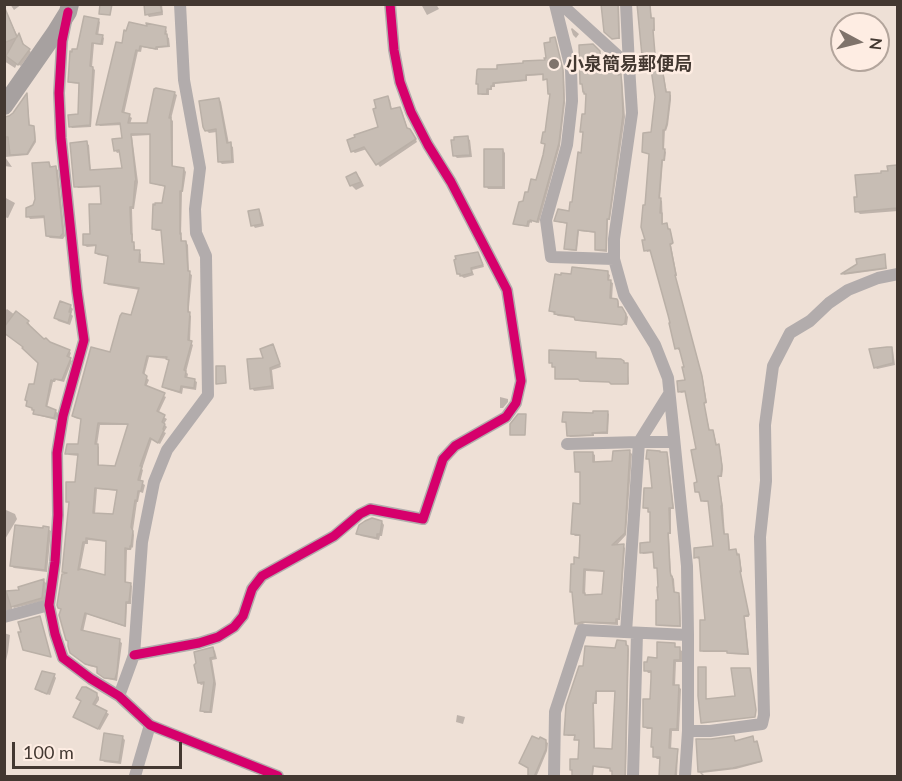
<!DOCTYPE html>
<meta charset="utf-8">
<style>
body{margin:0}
#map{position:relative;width:902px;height:781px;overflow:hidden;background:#eee0d6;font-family:Lato,sans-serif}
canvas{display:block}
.frame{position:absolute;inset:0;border:6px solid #433831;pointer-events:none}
.north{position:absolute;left:830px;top:12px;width:60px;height:60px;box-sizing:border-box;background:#feede3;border:2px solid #b3a59c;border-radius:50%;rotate:97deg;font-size:16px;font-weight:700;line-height:24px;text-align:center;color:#433831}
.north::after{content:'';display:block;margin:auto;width:21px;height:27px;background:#7f736b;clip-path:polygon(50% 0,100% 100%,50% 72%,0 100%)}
.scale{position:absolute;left:12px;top:742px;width:170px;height:27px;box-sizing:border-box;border:3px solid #433831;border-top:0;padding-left:8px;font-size:18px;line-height:21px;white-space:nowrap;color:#433831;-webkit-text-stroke:4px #feede3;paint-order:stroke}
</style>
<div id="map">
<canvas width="902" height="781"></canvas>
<div class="frame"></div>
<div class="north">N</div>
<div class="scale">100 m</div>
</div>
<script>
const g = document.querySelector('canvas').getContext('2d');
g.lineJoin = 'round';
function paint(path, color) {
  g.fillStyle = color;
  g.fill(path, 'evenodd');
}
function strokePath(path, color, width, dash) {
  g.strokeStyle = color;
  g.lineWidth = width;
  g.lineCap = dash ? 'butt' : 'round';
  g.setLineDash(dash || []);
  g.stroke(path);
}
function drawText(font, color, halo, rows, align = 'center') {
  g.font = font + ' Lato,"Noto Sans JP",sans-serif';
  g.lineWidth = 5;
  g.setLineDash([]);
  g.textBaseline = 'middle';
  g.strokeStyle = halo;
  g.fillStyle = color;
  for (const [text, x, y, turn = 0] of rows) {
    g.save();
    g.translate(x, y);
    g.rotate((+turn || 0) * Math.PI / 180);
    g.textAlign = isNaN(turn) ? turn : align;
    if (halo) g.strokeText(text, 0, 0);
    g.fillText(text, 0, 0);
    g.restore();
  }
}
const shadow = new Path2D(`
 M 10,4 L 22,4 L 14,10 Z
 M 145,4 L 162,4 L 163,15 L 149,17 L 147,14 Z
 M 421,4 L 436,4 L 439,9 L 427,15 Z
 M 602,4 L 619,4 L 620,39 L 614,39 L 606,31 Z
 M 638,4 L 650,4 L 652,19 L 654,20 L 655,31 L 653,31 L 655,55 L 645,56 L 644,55 Z
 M 8,16 L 18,37 L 19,36 L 21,38 L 25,47 L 31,52 L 21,66 L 17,64 L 15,68 L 4,61 L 4,18 Z
 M 98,20 L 100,22 L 98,36 L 102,36 L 104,38 L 103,45 L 94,44 L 92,67 L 95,70 L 91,127 L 72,128 L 70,126 L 79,115 L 80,84 L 71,83 L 70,81 L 78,51 Z
 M 572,28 L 579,34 L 576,38 L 573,35 L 571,29 Z
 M 165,29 L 167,31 L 166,36 L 169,38 L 170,47 L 158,48 L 158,50 L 142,47 L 141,52 L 138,51 L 124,114 L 129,116 L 132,118 L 130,124 L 148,124 L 174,93 L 177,95 L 171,119 L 173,121 L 173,168 L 184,169 L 186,172 L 183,192 L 182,192 L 181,236 L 183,243 L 186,242 L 188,245 L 189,273 L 192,275 L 189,307 L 189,314 L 191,316 L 190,342 L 193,345 L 186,372 L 188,374 L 187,379 L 194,380 L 197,382 L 196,390 L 183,388 L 182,394 L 166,389 L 164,387 L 170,362 L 167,359 L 149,357 L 144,376 L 149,380 L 146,387 L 166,397 L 158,414 L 167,419 L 164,424 L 167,427 L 164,432 L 166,433 L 160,444 L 152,439 L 142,469 L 143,470 L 140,482 L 145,485 L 143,493 L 140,492 L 138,502 L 137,502 L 133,530 L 134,535 L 133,548 L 132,547 L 131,550 L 127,550 L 126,584 L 130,584 L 132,586 L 131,604 L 127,604 L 126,627 L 87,614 L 83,632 L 119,641 L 122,643 L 117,681 L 108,679 L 101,675 L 98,668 L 89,666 L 74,655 L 70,642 L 66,575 L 63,572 L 70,504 L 68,501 L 76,484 L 79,456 L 69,455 L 67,453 L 79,445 L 83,420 L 75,418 L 73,416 L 133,317 L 140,290 L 108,285 L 106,283 L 110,257 L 98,255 L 96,253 L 97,246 L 87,247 L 84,245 L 92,236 L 102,205 L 101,187 L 78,188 L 76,186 L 86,143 L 89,145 L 91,171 L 123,170 L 121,152 L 117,153 L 115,150 L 123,139 L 122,125 L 100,126 L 98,124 L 123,45 ZM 151,135 L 151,182 L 154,184 L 166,187 L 164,205 L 153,229 L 156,231 L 163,231 L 166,266 L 141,264 L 141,254 L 139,252 L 135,252 L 135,246 L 133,244 L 132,209 L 134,209 L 138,182 L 132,136 ZM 100,425 L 129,425 L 116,467 L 99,467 L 99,447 L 97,445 ZM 97,489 L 118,491 L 114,516 L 95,514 ZM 88,540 L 108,542 L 106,577 L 80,570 L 85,544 L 88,544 Z
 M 554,39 L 556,41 L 564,73 L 565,103 L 560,146 L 539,223 L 532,221 L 532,223 L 530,222 L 529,227 L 517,225 L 515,224 L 524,202 L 538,182 L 546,145 L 543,143 L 546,134 L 552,96 L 549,94 L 548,81 L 545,79 L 544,75 L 527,76 L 527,81 L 495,84 L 495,87 L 492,87 L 492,90 L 489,90 L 489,95 L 482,95 L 480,93 L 498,70 L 546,61 Z
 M 592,46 L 601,54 L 601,60 L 607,59 L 616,68 L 616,70 L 619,72 L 619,76 L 622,78 L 625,117 L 610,220 L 608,220 L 607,252 L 598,251 L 596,250 L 597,233 L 579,231 L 577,251 L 567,250 L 566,249 L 568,224 L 558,222 L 556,220 L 571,213 L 574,204 L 582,154 L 584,133 L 582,131 L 586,115 L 588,95 L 581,83 Z
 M 661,69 L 663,70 L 667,93 L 671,95 L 671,100 L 668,125 L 666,131 L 665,130 L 664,150 L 666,152 L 665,161 L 663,161 L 660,199 L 662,201 L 663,225 L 666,224 L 671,232 L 673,244 L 671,245 L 677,276 L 675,276 L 703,379 L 707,403 L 704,404 L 710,432 L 712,431 L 714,433 L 717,446 L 720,448 L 723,469 L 722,477 L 718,477 L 723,507 L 725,536 L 728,536 L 729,537 L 730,551 L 736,550 L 740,558 L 742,572 L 740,573 L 749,617 L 745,617 L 749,655 L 730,654 L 729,652 L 703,652 L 702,650 L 707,621 L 700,558 L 698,559 L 696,557 L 715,547 L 710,502 L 704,502 L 702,500 L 701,493 L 698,493 L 697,491 L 699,484 L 697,450 L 687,392 L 681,393 L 679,391 L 687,381 L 686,368 L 681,349 L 678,350 L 677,348 L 652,251 L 647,252 L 646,250 L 647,241 L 646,207 L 650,154 L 644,152 L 652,133 Z
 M 27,95 L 30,127 L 35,129 L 36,142 L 28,155 L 5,157 L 12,167 L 4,166 L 4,118 L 9,118 L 14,114 Z
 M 387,98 L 390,100 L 392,110 L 400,108 L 402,111 L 408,130 L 413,133 L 417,142 L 380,167 L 367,149 L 355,153 L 352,151 L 380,128 Z
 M 219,99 L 221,102 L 229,144 L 233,147 L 234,163 L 222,164 L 219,161 L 217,132 L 209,133 L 206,130 Z
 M 467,138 L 470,140 L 472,157 L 457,158 L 454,155 Z
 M 503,150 L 505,153 L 505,189 L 488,189 L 486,186 Z
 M 49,163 L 52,168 L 55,168 L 58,170 L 65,236 L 63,239 L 50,238 L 47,236 L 46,218 L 30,219 L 28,216 L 34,207 Z
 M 889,167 L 898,167 L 898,211 L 860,214 L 857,211 L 889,172 Z
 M 356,174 L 360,178 L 364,186 L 356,190 L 352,186 L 348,178 Z
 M 4,197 L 15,203 L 8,218 L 4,217 Z
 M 258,210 L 261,213 L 264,226 L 255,228 L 253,225 Z
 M 477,253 L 480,256 L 484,267 L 472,270 L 474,275 L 464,278 L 458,274 Z
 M 884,256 L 887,269 L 843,275 L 858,265 Z
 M 607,273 L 610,275 L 609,281 L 613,283 L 612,300 L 616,300 L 619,303 L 619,308 L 624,311 L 628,317 L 627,325 L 579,321 L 576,318 L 558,316 L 551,311 Z
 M 70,306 L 73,309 L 71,314 L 73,316 L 70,325 L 58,321 L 56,318 Z
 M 7,309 L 15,315 L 16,314 L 28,322 L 30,325 L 29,326 L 44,341 L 69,351 L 71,353 L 69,358 L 72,361 L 64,382 L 56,380 L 55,382 L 53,382 L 47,408 L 55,411 L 58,413 L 56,420 L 37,415 L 35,413 L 35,411 L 28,406 L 35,386 L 40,363 L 8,325 L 4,322 L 4,312 Z
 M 273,346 L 275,349 L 281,367 L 272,370 L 274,389 L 254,391 L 252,388 Z
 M 891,348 L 893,350 L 895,365 L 877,369 L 875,367 Z
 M 595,353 L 596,360 L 627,365 L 629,384 L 613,384 L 611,382 L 582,381 L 580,380 L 556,379 L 556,368 L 554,367 Z
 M 500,397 L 508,399 L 508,402 L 503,408 L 500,408 Z
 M 607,412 L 609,414 L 608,434 L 594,434 L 594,436 L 570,437 L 568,435 L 567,424 L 563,422 Z
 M 630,452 L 632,454 L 626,535 L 615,547 L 623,546 L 625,548 L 620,620 L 618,620 L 618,625 L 585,623 L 578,626 L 576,624 L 574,593 L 581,559 L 582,536 L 575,536 L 573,534 L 582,505 L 582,473 L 579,473 L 577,471 L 592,453 L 595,455 L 595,464 L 613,463 ZM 586,571 L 605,572 L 603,596 L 585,595 Z
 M 667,453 L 668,455 L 674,509 L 671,509 L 671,534 L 669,534 L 671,574 L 674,579 L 675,594 L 680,596 L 681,627 L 659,626 L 658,625 L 659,601 L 657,569 L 656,568 L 654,553 L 643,554 L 641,552 L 652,543 L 651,513 L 650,509 L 646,509 L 644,507 L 654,490 L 649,460 L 648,459 Z
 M 6,510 L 15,514 L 17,519 L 4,541 Z
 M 382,522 L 384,525 L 382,536 L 380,536 L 379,540 L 361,536 L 358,533 Z
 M 48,529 L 51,531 L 47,572 L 14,568 L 11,566 Z
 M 44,581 L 46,583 L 44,601 L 14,608 L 12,606 L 12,609 L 7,611 L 4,609 L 4,593 L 21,592 L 20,588 Z
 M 4,633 L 10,635 L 8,652 L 5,665 Z
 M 626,642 L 629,649 L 626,776 L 613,776 L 611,769 L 594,767 L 593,776 L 574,776 L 571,770 L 580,760 L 581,741 L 576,740 L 576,736 L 568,736 L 566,734 L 584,668 L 616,650 ZM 597,692 L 616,692 L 614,750 L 595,749 L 594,704 L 597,704 Z
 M 674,644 L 677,649 L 679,649 L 682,651 L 682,662 L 676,662 L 675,686 L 678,686 L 681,689 L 679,731 L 672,731 L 671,750 L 676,750 L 678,753 L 677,776 L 661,776 L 662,759 L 657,759 L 654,756 L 655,749 L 652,747 L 653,729 L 647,729 L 644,726 L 651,701 L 652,673 L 648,673 L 646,670 Z
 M 213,649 L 215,651 L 217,659 L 212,660 L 216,684 L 212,713 L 204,713 L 202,710 L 205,684 L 201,685 L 199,683 Z
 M 54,675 L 56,678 L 50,695 L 40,692 L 37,689 Z
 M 96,694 L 99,697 L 99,700 L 95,706 L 109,714 L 100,730 L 78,719 L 83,702 Z
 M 457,715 L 465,717 L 463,724 L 456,722 Z
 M 122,737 L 125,740 L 121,764 L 104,762 L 102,759 Z
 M 734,738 L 735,742 L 752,738 L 755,743 L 758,744 L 762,762 L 736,769 L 702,773 L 705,776 L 694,776 L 702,775 L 699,772 Z
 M 545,741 L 548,743 L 547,751 L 537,775 L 544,776 L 529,776 Z`);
const building = new Path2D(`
 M 100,4 L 112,4 L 110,15 L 99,14 Z
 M 144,4 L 160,4 L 162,12 L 145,15 Z
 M 601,4 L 618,4 L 619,38 L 612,39 L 604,32 Z
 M 637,4 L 650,4 L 651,18 L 654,18 L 654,30 L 653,30 L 655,54 L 642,56 Z
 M 4,6 L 17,37 L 19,33 L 23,44 L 30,49 L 18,65 L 6,56 L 16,38 L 4,43 Z
 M 84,16 L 99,19 L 96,34 L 103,35 L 101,44 L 92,43 L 90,66 L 93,67 L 90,125 L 69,127 L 68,115 L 78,114 L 79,83 L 68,82 L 70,51 L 72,52 L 72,49 L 77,49 Z
 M 129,22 L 147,26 L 146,23 L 166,27 L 165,34 L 167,34 L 168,46 L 156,47 L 156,49 L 140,46 L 139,51 L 136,50 L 122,112 L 130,114 L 128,123 L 147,123 L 154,89 L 156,88 L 175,92 L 169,118 L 171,117 L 172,166 L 184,168 L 182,191 L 180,191 L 180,234 L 181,233 L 181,241 L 186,241 L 188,271 L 190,271 L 188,304 L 188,312 L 190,312 L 188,340 L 192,341 L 184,370 L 186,371 L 185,377 L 195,379 L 194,388 L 181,386 L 180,392 L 162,387 L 169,360 L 166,359 L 167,357 L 147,356 L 143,373 L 147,376 L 145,385 L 165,393 L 157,411 L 165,415 L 162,422 L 165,424 L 163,429 L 164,430 L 158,443 L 150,438 L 140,466 L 142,466 L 138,480 L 143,481 L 141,491 L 138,491 L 137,501 L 135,500 L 131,527 L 133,531 L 131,546 L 130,546 L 130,549 L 125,548 L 125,582 L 131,583 L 129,602 L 126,602 L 125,626 L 85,613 L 81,630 L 120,639 L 117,672 L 115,679 L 104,678 L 97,673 L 97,667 L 85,664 L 70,653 L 68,646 L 68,641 L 66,640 L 59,615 L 61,609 L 58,608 L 57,605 L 62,574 L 67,573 L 62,572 L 69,502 L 66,502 L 66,482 L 75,482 L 78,454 L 65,454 L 67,444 L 78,444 L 81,419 L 72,416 L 91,347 L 110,352 L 120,316 L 122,313 L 131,315 L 139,288 L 104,283 L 108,256 L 95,253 L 96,245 L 83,245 L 83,234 L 90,234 L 89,204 L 101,204 L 100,186 L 74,187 L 70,143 L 87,141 L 90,170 L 122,168 L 119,150 L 114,151 L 112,139 L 122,138 L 120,123 L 96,125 L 116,42 L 122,43 L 124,30 L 126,31 ZM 131,134 L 150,134 L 150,183 L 165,186 L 162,203 L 155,203 L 155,205 L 153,204 L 152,229 L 161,230 L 164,264 L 139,262 L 140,250 L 134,250 L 134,242 L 132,242 L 132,234 L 131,234 L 130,207 L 133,207 L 135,181 L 136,181 ZM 98,423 L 128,424 L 115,466 L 98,465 L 98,444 L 95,444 ZM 95,488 L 117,490 L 113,514 L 93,513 ZM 86,538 L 106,541 L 105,575 L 81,569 L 78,570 L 83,542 L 86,542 Z
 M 555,37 L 563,70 L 564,100 L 559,143 L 537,222 L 530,220 L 530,222 L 528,221 L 527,226 L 513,224 L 519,202 L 523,201 L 525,192 L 528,192 L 531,179 L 536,180 L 543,155 L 545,144 L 541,143 L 543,132 L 545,132 L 550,94 L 548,94 L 547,79 L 543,80 L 543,74 L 526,75 L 526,80 L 493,83 L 493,86 L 491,86 L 491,89 L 487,89 L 487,94 L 478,94 L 478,84 L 476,84 L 477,70 L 478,69 L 497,69 L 497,65 L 523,63 L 523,61 L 545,60 L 544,58 L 546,58 L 544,43 L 550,42 L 550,38 Z
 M 593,44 L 600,51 L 600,58 L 607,58 L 615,64 L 615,68 L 618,68 L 618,75 L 621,74 L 622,89 L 623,115 L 609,219 L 607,219 L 606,250 L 595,250 L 595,232 L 578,230 L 576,250 L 564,249 L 567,223 L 554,221 L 558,209 L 569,211 L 570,202 L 572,202 L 578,152 L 581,153 L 583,132 L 580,132 L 582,114 L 585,114 L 586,94 L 584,94 L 584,92 L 583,92 L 582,84 L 580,84 L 579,45 Z
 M 662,67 L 666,92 L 670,92 L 670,97 L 667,123 L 665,130 L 663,130 L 663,149 L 665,149 L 664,160 L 662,160 L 659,198 L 661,198 L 660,213 L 662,213 L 662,224 L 667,223 L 668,229 L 670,229 L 673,243 L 670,244 L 676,275 L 675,275 L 702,376 L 706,402 L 704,403 L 709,430 L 713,430 L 716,445 L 719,444 L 722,466 L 721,476 L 718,476 L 722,506 L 721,506 L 724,534 L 728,534 L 729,550 L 736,549 L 737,555 L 739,554 L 741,571 L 740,571 L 749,615 L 744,616 L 748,654 L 727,653 L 727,651 L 700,651 L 700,620 L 705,620 L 699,557 L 694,558 L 694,548 L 713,546 L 708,501 L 701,501 L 699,492 L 695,492 L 694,483 L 697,482 L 691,450 L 696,449 L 691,423 L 685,391 L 678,392 L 677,381 L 685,380 L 682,367 L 684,367 L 679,348 L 675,349 L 669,323 L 670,323 L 668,315 L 650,250 L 644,251 L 642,240 L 645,240 L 641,227 L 643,205 L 645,205 L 649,154 L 642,152 L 643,133 L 651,132 L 655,97 L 651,69 Z
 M 27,93 L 29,125 L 34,126 L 35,140 L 27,154 L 10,155 L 8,137 L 4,137 L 4,117 L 9,116 L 13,113 Z
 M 388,96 L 391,109 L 400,107 L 407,128 L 410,129 L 416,139 L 376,165 L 364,147 L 351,152 L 347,140 L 355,137 L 354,135 L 378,127 L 373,109 L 376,108 L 374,100 Z
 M 219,98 L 227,143 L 231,142 L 232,161 L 218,162 L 216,129 L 205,131 L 203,127 L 199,101 Z
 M 468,136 L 470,155 L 453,156 L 451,140 L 454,140 L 454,137 Z
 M 484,149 L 503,149 L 503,187 L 484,187 Z
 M 49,162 L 50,167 L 56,166 L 63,233 L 60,237 L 46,236 L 44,216 L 26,217 L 26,208 L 33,205 L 35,199 L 32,163 Z
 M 897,165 L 897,208 L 855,212 L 854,197 L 857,197 L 855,175 L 881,173 L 881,171 L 888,171 L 887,166 Z
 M 356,172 L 361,182 L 350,186 L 346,177 Z
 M 259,209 L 262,224 L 251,226 L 248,211 Z
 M 478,252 L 483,265 L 471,268 L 472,273 L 460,276 L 460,274 L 457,274 L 454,260 L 456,259 L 455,256 Z
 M 885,254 L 886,268 L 841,274 L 857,264 L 856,259 Z
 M 572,267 L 608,271 L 608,280 L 611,280 L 610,298 L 617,299 L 618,301 L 618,307 L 622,307 L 626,314 L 625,323 L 622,325 L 575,320 L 574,317 L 554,314 L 555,312 L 549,311 L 555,274 L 561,275 L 561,273 L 571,274 Z
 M 60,301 L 71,305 L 69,312 L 71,312 L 68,323 L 54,318 Z
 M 16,311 L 29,321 L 27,323 L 44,339 L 46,338 L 50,342 L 70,350 L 67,356 L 71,358 L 62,380 L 54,379 L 53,381 L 51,380 L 46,406 L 56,410 L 54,418 L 33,414 L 34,410 L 32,410 L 32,408 L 26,406 L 27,401 L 25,400 L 29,384 L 34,384 L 38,363 L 22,348 L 23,347 L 4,333 L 4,327 Z
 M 273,344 L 280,364 L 270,368 L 272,386 L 250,389 L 247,359 L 263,358 L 260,349 Z
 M 887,347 L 892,347 L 893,363 L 874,368 L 869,349 Z
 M 549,350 L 596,352 L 596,358 L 621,359 L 624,361 L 624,363 L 628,363 L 628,384 L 611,384 L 609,382 L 580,381 L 578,379 L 555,379 L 555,367 L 552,367 L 552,363 L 549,363 Z
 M 216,366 L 225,366 L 226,383 L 216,384 Z
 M 593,411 L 608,411 L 607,432 L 592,433 L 593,435 L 567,436 L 566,422 L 562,422 L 563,412 L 593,413 Z
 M 518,414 L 526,414 L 525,435 L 510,435 L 510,424 Z
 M 630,450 L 625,533 L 612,545 L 624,544 L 619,619 L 616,619 L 616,623 L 582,622 L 575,624 L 572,592 L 570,592 L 571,564 L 574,564 L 574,557 L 579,558 L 580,535 L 571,534 L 573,503 L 580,504 L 580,472 L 575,472 L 575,470 L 574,452 L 593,452 L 593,462 L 612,461 L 613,451 ZM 584,569 L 604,571 L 602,594 L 585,595 L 585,593 L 583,593 Z
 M 647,450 L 660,451 L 660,452 L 667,452 L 673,508 L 669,508 L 670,533 L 668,533 L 670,571 L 671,576 L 672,576 L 674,592 L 679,593 L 680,626 L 656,625 L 656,600 L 658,600 L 657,587 L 658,587 L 657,568 L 654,568 L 653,552 L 640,553 L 640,543 L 650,542 L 650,512 L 648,512 L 648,508 L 643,508 L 644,488 L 652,488 L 649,459 L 646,459 Z
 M 372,518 L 382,521 L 380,534 L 377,534 L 377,538 L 356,534 L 359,525 L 365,521 Z
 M 15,525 L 43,528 L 43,526 L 49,527 L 45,570 L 10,566 Z
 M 44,579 L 42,598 L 11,607 L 6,591 L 19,590 L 18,587 Z
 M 40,616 L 51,657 L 23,650 L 18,632 L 21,632 L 18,622 Z
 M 617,640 L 626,641 L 626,645 L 628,646 L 625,777 L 612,777 L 612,771 L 610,771 L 610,768 L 593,766 L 592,777 L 572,777 L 572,770 L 570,770 L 570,759 L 578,759 L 579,740 L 574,740 L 575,735 L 564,735 L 566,705 L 579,666 L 583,666 L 585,646 L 615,648 ZM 596,691 L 615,691 L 612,749 L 594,748 L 593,703 L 595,703 Z
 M 657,642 L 675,643 L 675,647 L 680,647 L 680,660 L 674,660 L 673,685 L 679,685 L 677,729 L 670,729 L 669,748 L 678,749 L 675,777 L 659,777 L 660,757 L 653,757 L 653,747 L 651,747 L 652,728 L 643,727 L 643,699 L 650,699 L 651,678 L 651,671 L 644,671 L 644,662 L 647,662 L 648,657 L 657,658 Z
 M 213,647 L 215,657 L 210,658 L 214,681 L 210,712 L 200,711 L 204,682 L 198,683 L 194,665 L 196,663 L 194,652 Z
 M 698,667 L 706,667 L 706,699 L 735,696 L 731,668 L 750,668 L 756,710 L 755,717 L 701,723 L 698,696 Z
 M 42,671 L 55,674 L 47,694 L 35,689 Z
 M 82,687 L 86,687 L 97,693 L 97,697 L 93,704 L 107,711 L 98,729 L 73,717 L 81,701 L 76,698 Z
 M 104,733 L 123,736 L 119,762 L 100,760 Z
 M 532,736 L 539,739 L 540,737 L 546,740 L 546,749 L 534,777 L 528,777 L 528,768 L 519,763 Z
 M 734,736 L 735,741 L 753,736 L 754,742 L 757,741 L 762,761 L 733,768 L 698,772 L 696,739 L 711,739 Z`);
const minor = new Path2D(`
 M 555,4 L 571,69 L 572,101 L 567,145 L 546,220 L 551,257 L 614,259
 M 561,4 L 629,66 L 632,113 L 614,239 L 614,259 L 624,295 L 655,345 L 668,378 L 687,566 L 688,635 L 688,731 L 685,776
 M 626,4 L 629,66
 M 66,22 L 62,41 L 59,93 L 61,138 L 77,291 L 84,340 L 63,416 L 57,453 L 58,515 L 55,562 L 49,605 L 55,634 L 63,658 L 91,679 L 119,696 L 150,725 L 278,776
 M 567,444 L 639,442 L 669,394
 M 4,617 L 49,605
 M 626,632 L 639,442 L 674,442
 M 134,655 L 199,643 L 218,637 L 234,627 L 243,616 L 252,589 L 262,576 L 334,536 L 360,514 L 370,509 L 423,519 L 443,459 L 455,446 L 506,417 L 516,403 L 521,381 L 507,290 L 451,182 L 428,145 L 411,112 L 400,82 L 394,50 L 390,4
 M 119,696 L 134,655 L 142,542 L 154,482 L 167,450 L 208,395 L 206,256 L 196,233 L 195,209 L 200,168 L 184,80 L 180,4
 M 688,731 L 710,731 L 762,724 L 764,715 L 760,537 L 766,481 L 765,425 L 773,366 L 790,333 L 810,321 L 829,303 L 848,290 L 878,278 L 898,274
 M 135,776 L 150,725
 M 554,776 L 555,712 L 582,630 L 688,635
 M 633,776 L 637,633`);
const secondary = new Path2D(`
 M 4,106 L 55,33 L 68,12 L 70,4`);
const cycleway = new Path2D(`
 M 68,12 L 62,41 L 59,93 L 61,138 L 77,291 L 84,340 L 63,416 L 57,453 L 58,515 L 55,562 L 49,605 L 55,634 L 63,658 L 91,679 L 119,696 L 150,725 L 278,776
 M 134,655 L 199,643 L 218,637 L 234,627 L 243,616 L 252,589 L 262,576 L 334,536 L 360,514 L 370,509 L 423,519 L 443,459 L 455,446 L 506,417 L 516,403 L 521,381 L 507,290 L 451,182 L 428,145 L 411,112 L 400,82 L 394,50 L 390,4`);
const markers = [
 [554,64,6,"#7f736b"]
];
const poiNames = [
 ["小泉簡易郵便局",566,64]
];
paint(shadow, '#0003');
paint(building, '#c7bdb4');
strokePath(building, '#bab0a7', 1.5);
strokePath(minor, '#b2acac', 12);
strokePath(secondary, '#a7a1a0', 18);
strokePath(cycleway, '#d6006c', 9);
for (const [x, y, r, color] of markers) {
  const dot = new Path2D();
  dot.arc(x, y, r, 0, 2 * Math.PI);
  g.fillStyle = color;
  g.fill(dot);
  strokePath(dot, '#feede3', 2);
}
drawText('bold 18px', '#433831', '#feede3', poiNames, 'left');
</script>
